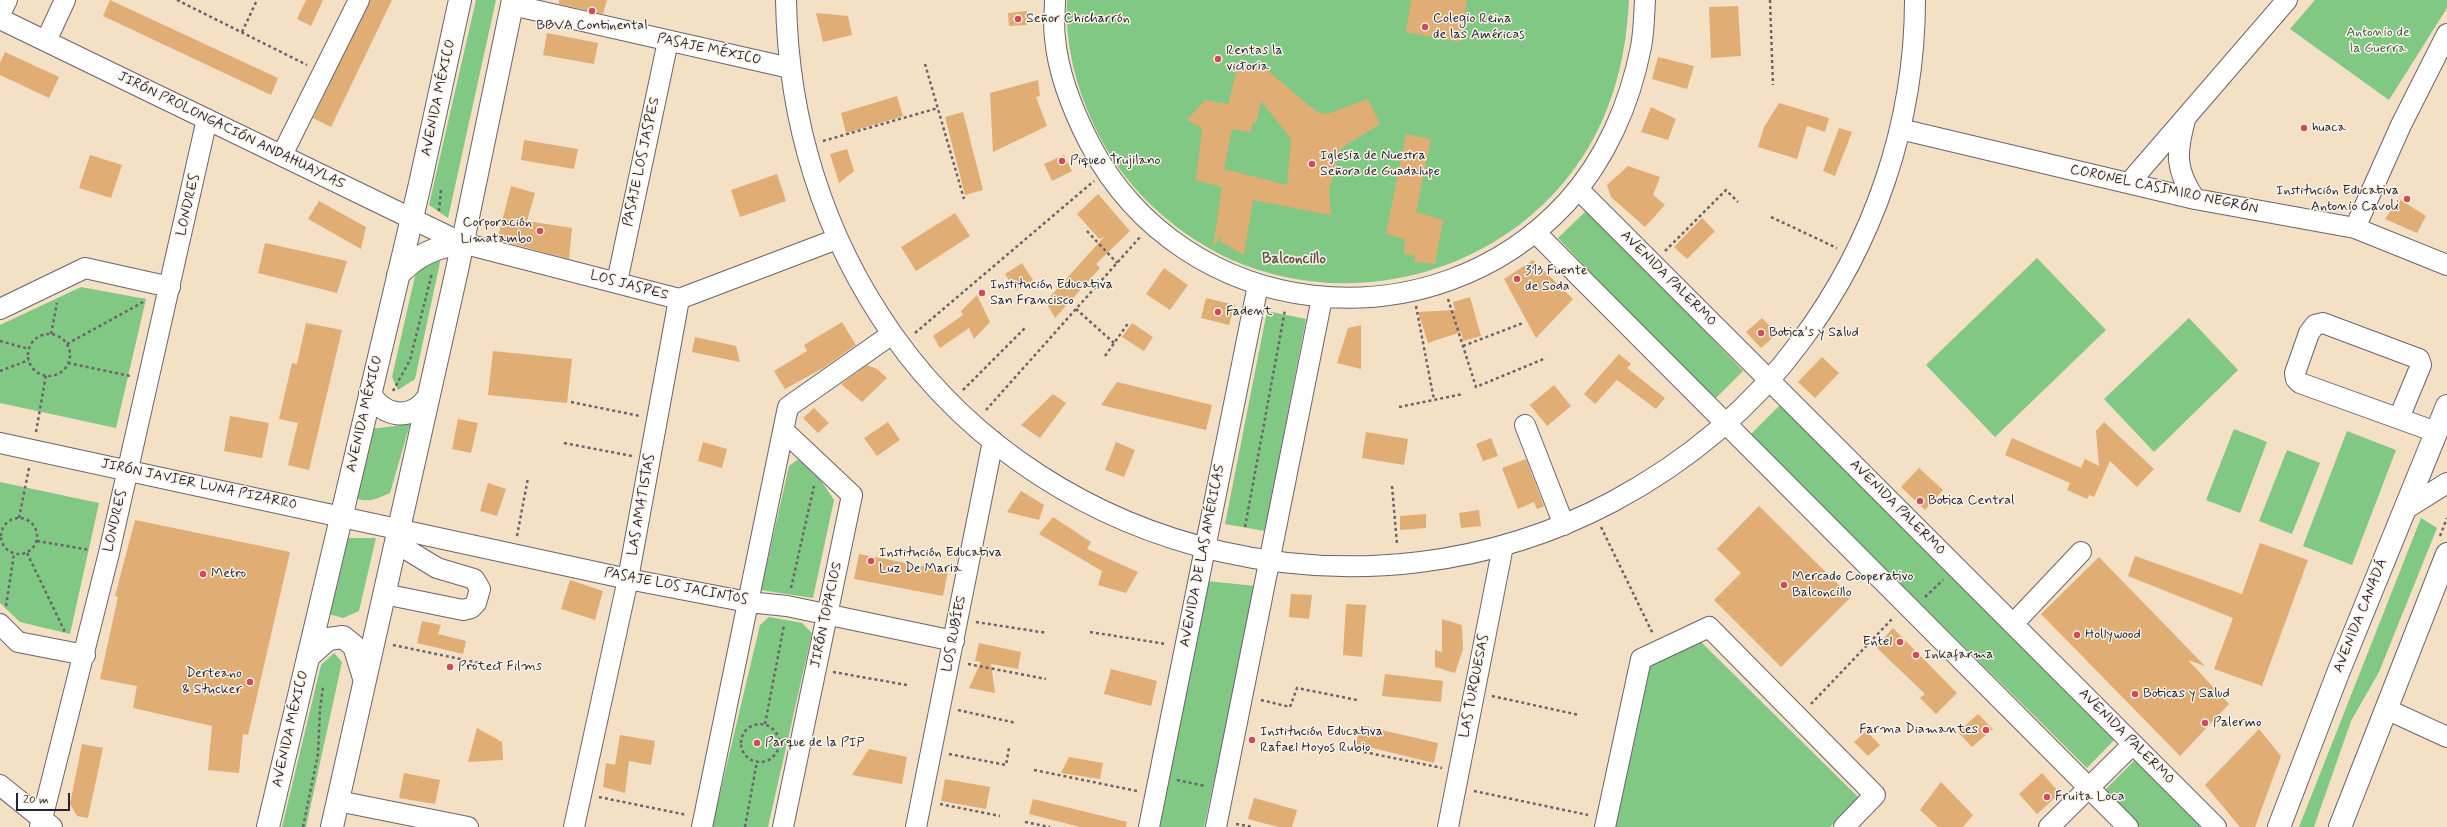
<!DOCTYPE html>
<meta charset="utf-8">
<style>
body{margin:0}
#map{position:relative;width:2447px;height:827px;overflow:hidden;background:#f4e0c4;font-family:Mynerve,sans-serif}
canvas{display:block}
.scale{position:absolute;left:16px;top:793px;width:54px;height:18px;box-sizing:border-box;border:2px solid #22223b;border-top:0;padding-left:5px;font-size:12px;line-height:14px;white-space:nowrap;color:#22223b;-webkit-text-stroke:3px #fcf5e5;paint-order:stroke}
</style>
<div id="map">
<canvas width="2447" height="827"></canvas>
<div class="scale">20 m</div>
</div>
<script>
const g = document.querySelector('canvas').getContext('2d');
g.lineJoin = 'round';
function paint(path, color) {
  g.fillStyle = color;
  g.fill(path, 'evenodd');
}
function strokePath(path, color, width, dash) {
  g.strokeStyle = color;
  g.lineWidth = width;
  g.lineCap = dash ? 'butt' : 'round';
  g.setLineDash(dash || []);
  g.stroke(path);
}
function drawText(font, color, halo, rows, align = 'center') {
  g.font = font + ' Mynerve,sans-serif';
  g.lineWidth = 3;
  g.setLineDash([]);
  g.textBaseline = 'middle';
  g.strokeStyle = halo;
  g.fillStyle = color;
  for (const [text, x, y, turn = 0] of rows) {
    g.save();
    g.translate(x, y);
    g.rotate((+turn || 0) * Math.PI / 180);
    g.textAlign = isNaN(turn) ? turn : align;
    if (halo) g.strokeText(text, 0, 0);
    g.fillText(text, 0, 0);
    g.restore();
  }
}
const green = new Path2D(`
 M 476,0 L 496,0 L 448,218 L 429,205 Z
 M 1067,0 L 1629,0 C 1627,38 1621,74 1607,109 C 1550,256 1374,322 1232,260 C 1182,237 1138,200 1109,153 C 1082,108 1064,53 1067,0 Z
 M 2315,0 L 2447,0 L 2447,8 L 2389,100 L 2290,29 Z
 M 1588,209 L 1743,371 L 1713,401 L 1558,238 Z
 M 442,253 L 415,379 L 398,390 L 392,377 L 415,276 L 424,262 Z
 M 2037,258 L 2106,330 L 1995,437 L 1926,365 Z
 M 81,287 L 146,299 L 116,428 L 0,403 L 0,325 Z
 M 1267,311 L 1306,319 L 1265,531 L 1225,524 Z
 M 2189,318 L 2238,370 L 2154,452 L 2104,399 Z
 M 1780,405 L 2116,738 L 2087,768 L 1750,435 Z
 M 410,424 L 390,493 C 377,499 368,503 355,498 L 371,429 Z
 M 2234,429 L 2267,442 L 2240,513 L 2206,500 Z
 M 2347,431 L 2396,450 L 2352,565 L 2303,546 Z
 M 2287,450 L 2320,463 L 2292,534 L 2259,521 Z
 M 797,460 L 808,461 L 834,500 L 813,598 L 761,590 L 789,466 Z
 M 0,482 L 99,503 L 70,634 L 20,622 L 0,603 Z
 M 2421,518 L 2437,528 L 2379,672 L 2351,721 L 2314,827 L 2299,827 Z
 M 344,538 L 376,538 L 359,611 L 343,618 L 325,613 Z
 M 1206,581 L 1256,586 L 1204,827 L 1157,827 Z
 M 769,617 L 802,623 L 812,633 L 768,827 L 712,827 L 760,625 Z
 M 1699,640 L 1859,798 L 1830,827 L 1614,827 L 1647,666 Z
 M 334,653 L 342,662 L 306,827 L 282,827 L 321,665 Z
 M 2137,758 L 2207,827 L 2140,827 L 2104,791 Z`);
const building = new Path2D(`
 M 110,0 L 278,78 L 271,95 L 103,16 Z
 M 306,0 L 323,0 L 311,26 L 297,19 Z
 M 370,0 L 392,0 L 331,127 L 313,118 Z
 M 559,0 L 607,0 L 603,14 L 559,4 Z
 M 1411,0 L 1467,0 L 1460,42 L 1406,32 Z
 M 1738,6 L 1741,56 L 1711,58 L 1709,7 Z
 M 1027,11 L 1027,25 L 1009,26 L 1008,13 Z
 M 816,13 L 848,16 L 852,35 L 823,42 Z
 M 547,33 L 598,43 L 594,64 L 543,55 Z
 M 5,52 L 59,77 L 49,98 L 0,75 L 0,63 Z
 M 1658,57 L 1694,66 L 1687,89 L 1652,79 Z
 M 1239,61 L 1269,67 L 1268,71 L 1317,112 L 1327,114 L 1368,99 L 1380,124 L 1340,149 L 1329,189 L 1331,215 L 1253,200 L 1244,255 L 1220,241 L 1222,235 L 1213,247 L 1222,187 L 1196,180 L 1202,128 L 1187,120 L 1205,100 L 1228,104 ZM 1261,101 L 1291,139 L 1287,185 L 1224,169 L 1232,129 L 1250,132 L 1253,122 L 1256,123 Z
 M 1038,80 L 1040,96 L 1036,97 L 1047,126 L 993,152 L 990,93 Z
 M 897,96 L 903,116 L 846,133 L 841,113 Z
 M 1779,103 L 1829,118 L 1825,132 L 1807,126 L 1797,159 L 1758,147 L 1764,127 Z
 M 1651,107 L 1676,119 L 1668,140 L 1641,132 Z
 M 963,112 L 983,190 L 965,195 L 945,117 Z
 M 1839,128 L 1852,132 L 1835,176 L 1823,171 Z
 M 1406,134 L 1431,139 L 1416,212 L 1443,220 L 1435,264 L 1414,262 L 1415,256 L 1404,254 L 1405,239 L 1386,234 Z
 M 524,140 L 578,149 L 574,169 L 521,160 Z
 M 847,149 L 854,171 L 839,183 L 830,154 Z
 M 90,155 L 122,165 L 111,198 L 79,188 Z
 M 1064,155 L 1072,171 L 1052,181 L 1044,164 Z
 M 1628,166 L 1660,177 L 1653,195 L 1665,205 L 1645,227 L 1611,197 L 1607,185 Z
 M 777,174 L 786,201 L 740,217 L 731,190 Z
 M 511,186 L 535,193 L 527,221 L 572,228 L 569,259 L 502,241 L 498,237 Z
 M 1098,194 L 1130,231 L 1096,264 L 1100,268 L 1055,318 L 1047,304 L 1047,300 L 1104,237 L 1099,239 L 1077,214 Z
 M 2399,199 L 2426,216 L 2417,233 L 2385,219 Z
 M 319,201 L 366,227 L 361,249 L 308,219 Z
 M 955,213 L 970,236 L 916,271 L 901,247 Z
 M 1702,218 L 1715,231 L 1687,259 L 1674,247 Z
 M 265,243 L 347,261 L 337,293 L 258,273 Z
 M 1533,260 L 1573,299 L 1536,338 L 1504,279 Z
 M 1022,263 L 1033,280 L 1016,291 L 1005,274 Z
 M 1164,268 L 1188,285 L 1170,310 L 1146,294 Z
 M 977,295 L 990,322 L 974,339 L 969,328 L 940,348 L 933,336 L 963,315 L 961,311 Z
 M 1470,297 L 1481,336 L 1463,341 L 1461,332 L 1428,343 L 1418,312 L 1455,310 L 1453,302 Z
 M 1206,298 L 1235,305 L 1229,325 L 1201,318 Z
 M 1762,318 L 1777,334 L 1761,348 L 1746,332 Z
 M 842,322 L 856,345 L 823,368 L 785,389 L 774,371 L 807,351 L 804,345 Z
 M 306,323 L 342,330 L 309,470 L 288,465 L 298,423 L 279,419 L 292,363 L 297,364 Z
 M 1132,323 L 1153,337 L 1144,351 L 1122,337 Z
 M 1361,325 L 1361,369 L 1337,363 L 1348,328 Z
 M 695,337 L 736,346 L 740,362 L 692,352 Z
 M 493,351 L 572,359 L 567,403 L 488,395 Z
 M 1619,354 L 1631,364 L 1627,368 L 1665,398 L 1656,409 L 1617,380 L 1595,404 L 1584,394 Z
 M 1822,357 L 1839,373 L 1815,398 L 1798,382 Z
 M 867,365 L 877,369 L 887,378 L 862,402 L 841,384 Z
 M 1117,382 L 1212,405 L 1206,430 L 1101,405 Z
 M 1554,385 L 1571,406 L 1547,426 L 1530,405 Z
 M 1053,394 L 1066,403 L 1040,438 L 1021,425 Z
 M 814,408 L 829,423 L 818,433 L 803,418 Z
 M 230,416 L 269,423 L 262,458 L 224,451 Z
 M 458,419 L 478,423 L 471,453 L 452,449 Z
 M 888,422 L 900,440 L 877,456 L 864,438 Z
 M 2104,422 L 2154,469 L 2137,487 L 2110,461 L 2094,497 L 2089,495 L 2087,499 L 2067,490 L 2070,483 L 2005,455 L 2012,438 L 2081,468 L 2085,459 L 2099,466 L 2096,431 Z
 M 1366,432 L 1408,439 L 1404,465 L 1362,458 Z
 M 1491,438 L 1498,456 L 1483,461 L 1476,444 Z
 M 703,442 L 727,449 L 722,468 L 698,461 Z
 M 1116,442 L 1135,450 L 1124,477 L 1105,470 Z
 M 1526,459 L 1544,506 L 1537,509 L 1534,502 L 1518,509 L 1502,468 Z
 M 1919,468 L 1943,490 L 1925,510 L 1901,487 Z
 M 488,483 L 506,489 L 497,516 L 480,511 Z
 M 1021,491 L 1044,505 L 1039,520 L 1007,512 Z
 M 1759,506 L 1851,597 L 1781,667 L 1714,600 L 1741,573 L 1717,549 Z
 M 1479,510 L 1481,526 L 1461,528 L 1459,513 Z
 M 1426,514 L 1426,528 L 1400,530 L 1400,516 Z
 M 1053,517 L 1091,542 L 1087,549 L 1138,572 L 1126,593 L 1098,585 L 1102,571 L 1039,534 Z
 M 135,520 L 290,552 L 248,735 L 243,734 L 239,773 L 208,770 L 212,726 L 133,708 L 137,686 L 100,679 L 118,597 L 115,596 Z
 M 2260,543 L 2308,560 L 2262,686 L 2214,669 L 2233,618 L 2128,576 L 2135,556 L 2242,594 Z
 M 859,554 L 948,571 L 943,596 L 854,579 Z
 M 2099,557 L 2205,666 L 2188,660 L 2229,704 L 2180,756 L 2041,614 Z
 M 570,580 L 603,591 L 595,620 L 561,609 Z
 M 1291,594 L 1312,595 L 1309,619 L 1289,617 Z
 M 1346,604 L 1366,605 L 1362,657 L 1343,655 Z
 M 1442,619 L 1462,625 L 1463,649 L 1455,673 L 1435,667 L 1435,650 L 1442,652 Z
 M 422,621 L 441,625 L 438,634 L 466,641 L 463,654 L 417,643 Z
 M 1893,628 L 1957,693 L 1936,714 L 1920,698 L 1925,694 L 1876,647 Z
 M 979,643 L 1021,652 L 1018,669 L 991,664 L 995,693 L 969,688 L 981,662 L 975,661 Z
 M 1111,669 L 1157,681 L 1151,706 L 1104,694 Z
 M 1385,674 L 1443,681 L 1441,702 L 1382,696 Z
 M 1978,714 L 1993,729 L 1972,747 L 1958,732 Z
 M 1360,725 L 1438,743 L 1434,763 L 1356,744 Z
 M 477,728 L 502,742 L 503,760 L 468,762 Z
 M 2259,729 L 2281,756 L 2255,827 L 2240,827 L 2205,785 Z
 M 1866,731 L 1880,745 L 1868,756 L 1854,742 Z
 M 620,735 L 655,741 L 651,765 L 629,761 L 625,793 L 603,787 L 606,763 L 615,765 Z
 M 82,744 L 103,748 L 88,818 L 77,816 L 70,804 Z
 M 869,749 L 907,757 L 902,784 L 852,775 Z
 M 1069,757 L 1103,763 L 1100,779 L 1061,773 Z
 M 404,773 L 440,780 L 435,804 L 399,798 Z
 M 2042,773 L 2056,789 L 2056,797 L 2037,814 L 2019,794 Z
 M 945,779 L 990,787 L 986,809 L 941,801 Z
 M 1941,782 L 1973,815 L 1963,827 L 1938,827 L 1920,810 Z
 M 1254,798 L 1297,810 L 1292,827 L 1278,827 L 1248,819 Z
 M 1033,799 L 1127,822 L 1126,827 L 1080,827 L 1029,814 Z`);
const path = new Path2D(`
 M 177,0 L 307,65
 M 1770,0 L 1773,85
 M 242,32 L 257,0
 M 925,64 L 964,199
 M 823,141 L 938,108
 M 439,211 L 441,190
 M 1771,217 L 1837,248
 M 1087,231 L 1117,263
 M 1665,251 L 1726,190 L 1738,202
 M 1448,299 L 1476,387 L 1546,358
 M 1416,306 L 1434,400
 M 1076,309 L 1114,343
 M 915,333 L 1094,181
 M 51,334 L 57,303
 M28 355a21 21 0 1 1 42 0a21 21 0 1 1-42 0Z
 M 0,341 L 29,349
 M 67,344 L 145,301
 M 1463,346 L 1523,323
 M 1105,356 L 1129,322
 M 68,363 L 130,376
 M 0,371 L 29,360
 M 963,390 L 1025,328
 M 393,391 L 410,360 L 432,273
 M 571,402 L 640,416
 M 1399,407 L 1463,394
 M 986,410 L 1141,236
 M 36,432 L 46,375
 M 564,443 L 632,456
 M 1392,486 L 1397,544
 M1 536a18 18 0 1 1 36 0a18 18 0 1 1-36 0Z
 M 19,518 L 29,468
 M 1245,527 L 1285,310
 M 1601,527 L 1653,634
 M 517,536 L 528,478
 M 2440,536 L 2447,518
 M 37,541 L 90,550
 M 27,553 L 65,632
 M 791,588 L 814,486
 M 1925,597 L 1943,580
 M 6,606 L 14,554
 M 976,622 L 1047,633
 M 1090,632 L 1166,644
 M 393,645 L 494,666
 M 968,664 L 1046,679
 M 833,672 L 907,685
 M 1492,696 L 1579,715
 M 1261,700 L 1290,707 L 1297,688 L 1357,700
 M 1811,704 L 1893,618
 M 958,710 L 1016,723
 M 765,724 L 784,625
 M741 743a19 19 0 1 1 38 0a19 19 0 1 1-38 0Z
 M 1364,752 L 1442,768
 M 949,754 L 1006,765 L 1009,748
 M 1034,770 L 1137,791
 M 1177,780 L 1205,786
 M 1474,791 L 1588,815
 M 599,797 L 687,815
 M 940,804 L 1000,816
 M 1025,822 L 1050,827
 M 1236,824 L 1253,827
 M 303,827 L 318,754 L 320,709 L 323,687
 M 745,827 L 757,761`);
const minor = new Path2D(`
 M 786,0 C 788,121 823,236 893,335 C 1053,561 1368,631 1612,502 C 1685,463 1751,409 1801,341 C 1874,243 1915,123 1915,0
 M 1055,0 C 1055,12 1053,25 1055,38 C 1058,73 1074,113 1090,144 C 1184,323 1431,350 1567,202 C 1606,159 1630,103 1641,47 C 1644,32 1644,15 1645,0
 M 512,5 L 790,68
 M 0,14 L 7,0
 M 0,19 L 462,243 L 679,299 L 837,239
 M 46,41 L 65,0
 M 2185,120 C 2176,153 2175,170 2195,199
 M 1900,129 L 2195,199 L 2355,228 L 2447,265
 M 282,155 L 359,0
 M 2129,183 L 2287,0
 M 1578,189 L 2216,827
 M 2355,228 L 2401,125 L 2447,34
 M 1535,232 L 2128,827
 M 617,282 L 668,41
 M 0,309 L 85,268 L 170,287
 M 2399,418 L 2421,365 L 2419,359 L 2323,323 L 2315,325 L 2309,333 L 2295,373 L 2296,379 L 2300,383 L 2436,432
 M 1525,425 L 1564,525
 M 0,443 L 628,579 L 748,602 L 787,606 L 954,641
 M 2404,510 L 2447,483
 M 384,594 L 463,610 L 471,608 L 476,603 L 480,589 L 474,579 L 437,568 L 396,543
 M 0,624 L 18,642 L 85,655
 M 2013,624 L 2081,552
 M 2386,709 L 2447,737
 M 0,785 L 52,827
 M 338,801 L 468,827
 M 40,827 L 109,553 L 207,119
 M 574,827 L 628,579 L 679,299
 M 702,827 L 788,407 L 892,334
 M 783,827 L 852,495 L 783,430
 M 916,827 L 993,441
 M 1149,827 L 1258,285
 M 1216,827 L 1322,298
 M 1448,827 L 1503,546
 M 1605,827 L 1641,659 L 1709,627 L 1875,795 L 1844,827
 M 2049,827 L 2133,744`);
const major = new Path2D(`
 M 398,275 C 417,255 435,247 462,243
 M 370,393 C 382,417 411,421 427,399
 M 308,657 L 328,639 L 343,637 L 354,646 L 364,678
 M 268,827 L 420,184 L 460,0
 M 332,827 L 457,270 L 513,0
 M 2279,827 L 2338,673 L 2447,406
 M 2340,827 L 2447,554`);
const markers = [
 [592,11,4,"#d1495b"],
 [1018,19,4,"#d1495b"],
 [1425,27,4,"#d1495b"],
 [1218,59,4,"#d1495b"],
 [2304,128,4,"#d1495b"],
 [1062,161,4,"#d1495b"],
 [1312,164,4,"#d1495b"],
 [2407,199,4,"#d1495b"],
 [540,231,4,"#d1495b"],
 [1517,279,4,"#d1495b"],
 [982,293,4,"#d1495b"],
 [1218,312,4,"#d1495b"],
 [1761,333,4,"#d1495b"],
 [1920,501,4,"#d1495b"],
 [871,561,4,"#d1495b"],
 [203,574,4,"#d1495b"],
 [1784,585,4,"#d1495b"],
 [2077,635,4,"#d1495b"],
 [1900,642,4,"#d1495b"],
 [1916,655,4,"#d1495b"],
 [450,667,4,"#d1495b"],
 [250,682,4,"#d1495b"],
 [2135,694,4,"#d1495b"],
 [2205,723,4,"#d1495b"],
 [1986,730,4,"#d1495b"],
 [1252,740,4,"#d1495b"],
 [757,743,4,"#d1495b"],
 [2047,797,4,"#d1495b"]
];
const poiNames = [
 ["Señor Chicharrón",1026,19],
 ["Colegio Reina",1433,19],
 ["de las Américas",1433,35],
 ["BBVA Continental",592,26,"center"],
 ["Rentas la",1226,51],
 ["victoria",1226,67],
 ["huaca",2312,128],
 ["Iglesia de Nuestra",1320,156],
 ["Señora de Guadalupe",1320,172],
 ["Piqueo Trujilano",1070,161],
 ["Institución Educativa",2399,191,"right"],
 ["Antonio Cavoli",2399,207,"right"],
 ["Corporación",532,223,"right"],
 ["Limatambo",532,239,"right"],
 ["313 Fuente",1525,271],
 ["de Soda",1525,287],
 ["Institución Educativa",990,285],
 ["San Francisco",990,301],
 ["Fadent",1226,312],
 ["Botica's y Salud",1769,333],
 ["Botica Central",1928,501],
 ["Institución Educativa",879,553],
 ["Luz De Maria",879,569],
 ["Metro",211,574],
 ["Mercado Cooperativo",1792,577],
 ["Balconcillo",1792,593],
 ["Hollywood",2085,635],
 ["Entel",1892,642,"right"],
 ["Inkafarma",1924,655],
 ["Protect Films",458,667],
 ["Derteano",242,674,"right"],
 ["& Stucker",242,690,"right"],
 ["Boticas y Salud",2143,694],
 ["Palermo",2213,723],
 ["Farma Diamantes",1978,730,"right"],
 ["Institución Educativa",1260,732],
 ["Rafael Hoyos Rubio",1260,748],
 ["Parque de la PIP",765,743],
 ["Fruita Loca",2055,797]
];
const parkNames = [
 ["Antonio de",2378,33],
 ["la Guerra",2378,49]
];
const streetNames = [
 ["PASAJE MÉXICO",709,50,12],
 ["AVENIDA MÉXICO",439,98,-78],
 ["JIRÓN PROLONGACIÓN ANDAHUAYLAS",231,131,26],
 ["PASAJE LOS JASPES",642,162,-78],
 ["CORONEL CASIMIRO NEGRÓN",2164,190,12],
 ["LONDRES",189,205,-77],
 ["AVENIDA PALERMO",1668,279,45],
 ["LOS JASPES",629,286,15],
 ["AVENIDA MÉXICO",365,414,-77],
 ["JIRÓN JAVIER LUNA PIZARRO",199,485,12],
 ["LAS AMATISTAS",642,505,-80],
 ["AVENIDA PALERMO",1897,508,45],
 ["LONDRES",116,521,-77],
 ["AVENIDA DE LAS AMÉRICAS",1203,556,-79],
 ["PASAJE LOS JACINTOS",676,587,11],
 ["JIRÓN TOPACIOS",827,615,-78],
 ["AVENIDA CANADÁ",2361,616,-68],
 ["LOS RUBÍES",955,634,-79],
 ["LAS TURQUESAS",1475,686,-79],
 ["AVENIDA MÉXICO",291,729,-77],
 ["AVENIDA PALERMO",2126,737,45]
];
const neighbourhoodNames = [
 ["Balconcillo",1294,260]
];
paint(green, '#80c884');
paint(building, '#e0ad75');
strokePath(minor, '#6c646b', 22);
strokePath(major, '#6c646b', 24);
strokePath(path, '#6c646b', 2.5, [3, 3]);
strokePath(minor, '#fff', 20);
strokePath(major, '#fff', 22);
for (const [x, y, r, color] of markers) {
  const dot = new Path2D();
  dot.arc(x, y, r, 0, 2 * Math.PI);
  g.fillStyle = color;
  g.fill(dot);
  strokePath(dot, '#fcf5e5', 1.5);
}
drawText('14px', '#22223b', '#fcf5e5', poiNames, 'left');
drawText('14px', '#435c55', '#fcf5e5', parkNames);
drawText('14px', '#22223b', '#fcf5e5', streetNames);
drawText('bold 15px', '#64534f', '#fcf5e5', neighbourhoodNames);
</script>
